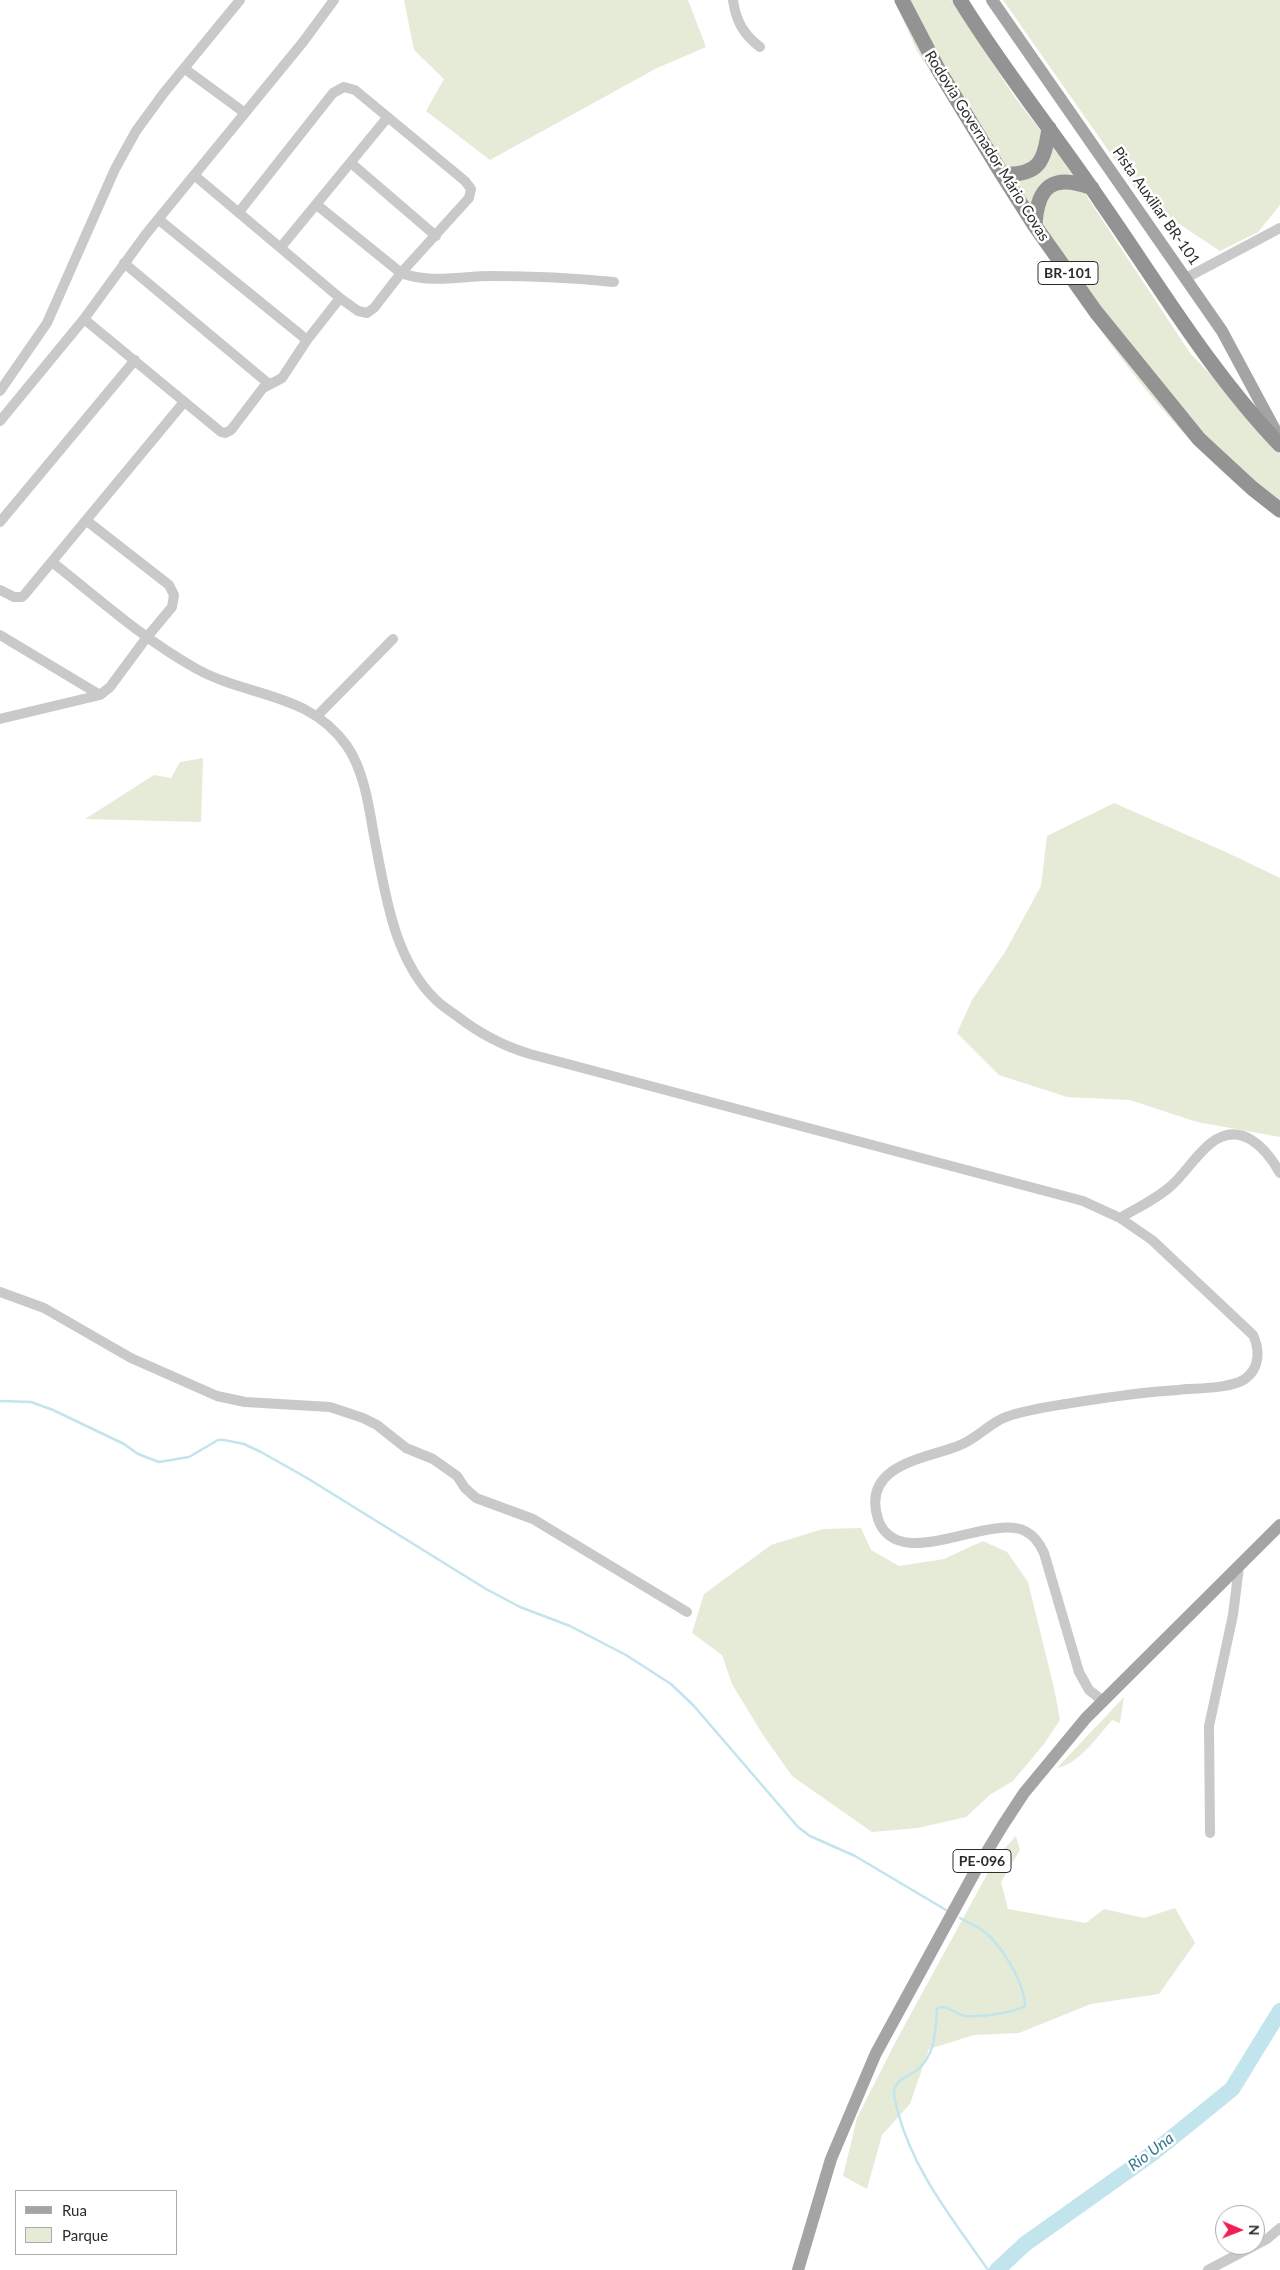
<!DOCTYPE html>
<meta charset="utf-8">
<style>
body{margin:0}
#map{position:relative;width:1280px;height:2270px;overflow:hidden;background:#fff;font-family:Lato,sans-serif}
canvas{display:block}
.legend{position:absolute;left:15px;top:2190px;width:162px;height:65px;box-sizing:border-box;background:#fff;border:1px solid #ababab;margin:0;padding:6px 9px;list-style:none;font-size:15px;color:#2c2c2c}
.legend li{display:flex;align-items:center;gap:10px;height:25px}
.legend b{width:25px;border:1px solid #ababab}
.north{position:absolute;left:1215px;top:2205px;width:50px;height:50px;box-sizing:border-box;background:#fff;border:1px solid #ababab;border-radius:50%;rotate:91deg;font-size:14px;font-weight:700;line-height:20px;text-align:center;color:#2c2c2c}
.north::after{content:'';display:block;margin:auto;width:18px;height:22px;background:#f21f56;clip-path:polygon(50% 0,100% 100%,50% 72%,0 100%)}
</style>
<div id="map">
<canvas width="1280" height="2270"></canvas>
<ul class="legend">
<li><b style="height:6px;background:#a4a4a4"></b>Rua</li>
<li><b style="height:14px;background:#e6ebd8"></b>Parque</li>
</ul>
<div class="north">N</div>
</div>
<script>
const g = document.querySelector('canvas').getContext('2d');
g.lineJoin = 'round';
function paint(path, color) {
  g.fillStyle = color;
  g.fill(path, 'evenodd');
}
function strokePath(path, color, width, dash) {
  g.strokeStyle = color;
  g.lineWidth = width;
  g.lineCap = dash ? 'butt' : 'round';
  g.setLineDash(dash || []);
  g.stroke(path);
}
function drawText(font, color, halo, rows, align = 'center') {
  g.font = font + ' Lato,sans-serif';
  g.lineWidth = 5;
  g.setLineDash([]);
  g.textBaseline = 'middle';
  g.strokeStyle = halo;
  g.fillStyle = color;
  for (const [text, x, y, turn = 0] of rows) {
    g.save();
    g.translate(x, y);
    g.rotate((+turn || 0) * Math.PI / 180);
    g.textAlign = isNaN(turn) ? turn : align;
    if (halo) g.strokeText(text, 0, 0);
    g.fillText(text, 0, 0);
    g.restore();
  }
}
const green = new Path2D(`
 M 404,0 L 688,0 L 706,47 L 657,68 L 490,160 L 426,111 L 444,79 L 414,50 Z
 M 894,0 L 951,0 L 1014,96 L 1044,135 L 1045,148 L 1016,179 L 966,126 L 917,51 Z
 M 1003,0 L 1280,0 L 1280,205 L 1258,232 L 1220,251 L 1143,200 Z
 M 1047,138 L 1080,186 L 1040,189 L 1027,210 L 998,179 L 1016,182 L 1029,178 Z
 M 1053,185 L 1082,189 L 1190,353 L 1236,401 L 1269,443 L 1280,454 L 1280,519 C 1175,444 1101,334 1030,227 Z
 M 203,758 L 201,822 L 85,819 L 154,775 L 171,778 L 180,762 Z
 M 1114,803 L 1226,852 L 1280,878 L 1280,1137 L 1197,1122 L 1130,1100 L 1067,1097 L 999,1075 L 957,1033 L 972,1000 L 1005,952 L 1041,886 L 1047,836 Z
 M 861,1528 L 871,1550 L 899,1566 L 944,1559 L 983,1541 L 1007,1552 L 1028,1582 L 1054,1688 L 1060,1720 L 1044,1744 L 1013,1781 L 991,1794 L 966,1817 L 918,1828 L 872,1832 L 792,1776 L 763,1735 L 732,1684 L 722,1655 L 692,1633 L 704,1594 L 771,1545 L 823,1529 Z
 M 1124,1697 L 1120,1723 L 1112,1720 C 1098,1736 1079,1764 1057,1768 Z
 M 1016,1836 L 1020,1850 L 1001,1882 L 1008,1909 L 1086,1923 L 1104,1909 L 1144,1918 L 1175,1908 L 1195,1943 L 1159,1994 L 1091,2004 L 1019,2033 L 974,2035 L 929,2049 L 910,2104 L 882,2135 L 867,2189 L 843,2176 L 857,2118 L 896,2041 L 996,1858 Z`);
const stream = new Path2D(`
 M 0,1401 L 31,1402 L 53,1410 L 124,1444 L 138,1454 L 159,1462 L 189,1457 L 218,1440 L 224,1440 L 244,1444 L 261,1452 L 307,1478 L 486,1589 L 520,1607 L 570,1626 L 626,1655 L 671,1684 L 694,1706 L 798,1827 L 810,1836 L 855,1856 L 946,1910
 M 960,1918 C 968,1923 980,1927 987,1934 C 1003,1948 1025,1984 1025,2006 C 1012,2013 982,2017 966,2016 C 955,2015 947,2003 937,2009 C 935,2033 936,2055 916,2071 C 909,2076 899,2078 895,2087 C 892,2094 896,2102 897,2109 C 913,2171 952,2218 988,2270`);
const river = new Path2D(`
 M 997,2270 L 1025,2244 L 1153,2153 L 1232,2089 L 1280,2011`);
const minor = new Path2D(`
 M 733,0 C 736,21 743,34 760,47
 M 185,69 L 245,113
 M 351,163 L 436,236
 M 194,175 L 340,298 L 358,311 L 367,313 L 374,308 L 401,273 L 469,198 L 471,189 L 465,181 L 355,90 L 344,87 L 333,93 L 239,212
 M 317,205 L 401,273 C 431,284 460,276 492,276 C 532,276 574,278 614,282
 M 158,219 L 307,340
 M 281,247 L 387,118
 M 124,263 L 269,384
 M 1186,278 L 1280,228
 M 84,319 L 221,432 L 225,433 L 231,430 L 263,388 L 282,378 L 307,340 L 340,298
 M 0,391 L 47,323 L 115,169 L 136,131 L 163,94 L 240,0
 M 0,421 L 84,319 L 146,234 L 303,42 L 334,0
 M 0,522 L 135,360
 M 52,562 C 98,598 143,639 195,668 C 248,698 308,691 347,746 C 364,771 369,806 374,836 C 385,891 393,959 436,1000 C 442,1006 450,1011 457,1016 C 480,1034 503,1046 530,1054 L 1083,1201 L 1120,1218 L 1152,1240 L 1253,1335 C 1260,1350 1260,1368 1245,1379 C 1230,1389 1196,1388 1178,1390 C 1140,1392 1103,1398 1065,1404 C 1046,1407 1025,1410 1006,1417 C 989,1423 976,1440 958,1446 C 924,1459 861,1465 878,1519 C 897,1575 988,1513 1025,1531 C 1035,1536 1040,1544 1044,1553 L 1079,1672 L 1089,1690 L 1103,1701
 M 0,590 L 14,597 L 22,597 L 25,594 L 184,402
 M 0,635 L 100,695
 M 317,716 L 393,639
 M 0,719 L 100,695 L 110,687 L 147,637 L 172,607 L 174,595 L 169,585 L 87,521
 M 1120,1218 C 1137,1208 1157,1199 1172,1185 C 1185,1173 1196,1155 1211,1143 C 1241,1120 1266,1148 1280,1173
 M 0,1292 L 44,1308 L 131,1358 L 217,1396 L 245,1402 L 330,1407 L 363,1418 L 377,1425 L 406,1448 L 433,1459 L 457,1476 L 465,1488 L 476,1498 L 533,1519 L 687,1612
 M 1210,1833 L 1209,1726 L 1233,1615 L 1239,1567
 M 1208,2270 L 1267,2239 L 1280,2228`);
const major = new Path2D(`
 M 992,0 L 1222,331 L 1280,439
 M 798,2270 L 831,2159 L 876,2053 L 977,1868 L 1003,1825 L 1024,1793 L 1086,1718 L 1280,1525`);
const highway = new Path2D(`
 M 902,0 L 938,69 L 1002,174 L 1035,226 L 1096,312 L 1199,439 L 1252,488 L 1280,510
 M 960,0 C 1003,70 1055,134 1101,202 C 1158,284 1211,373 1280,445
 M 1002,174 C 1040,176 1044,161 1049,128
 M 1035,226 C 1037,186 1053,173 1092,188`);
const shields = [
 [1068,273,60],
 [982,1861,58]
];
const shieldNames = [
 ["BR-101",1068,273],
 ["PE-096",982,1861]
];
const streetNames = [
 ["Rodovia Governador Mário Covas",987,146,58],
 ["Pista Auxiliar BR-101",1156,206,55]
];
const waterNames = [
 ["Rio Una",1151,2152,-37]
];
paint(green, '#e6ebd8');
strokePath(stream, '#c2e5ed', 2.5);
strokePath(river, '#c2e5ed', 16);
strokePath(minor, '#c9c9c9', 10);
strokePath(major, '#a4a4a4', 12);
strokePath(highway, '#939393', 15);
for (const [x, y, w] of shields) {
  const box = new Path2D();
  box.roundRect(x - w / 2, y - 11.5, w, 23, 4);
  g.fillStyle = '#fff';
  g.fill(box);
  strokePath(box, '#2c2c2c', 1);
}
drawText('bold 14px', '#2c2c2c', null, shieldNames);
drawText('15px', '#2c2c2c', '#fff', streetNames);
drawText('italic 16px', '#337a8d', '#fff', waterNames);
</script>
